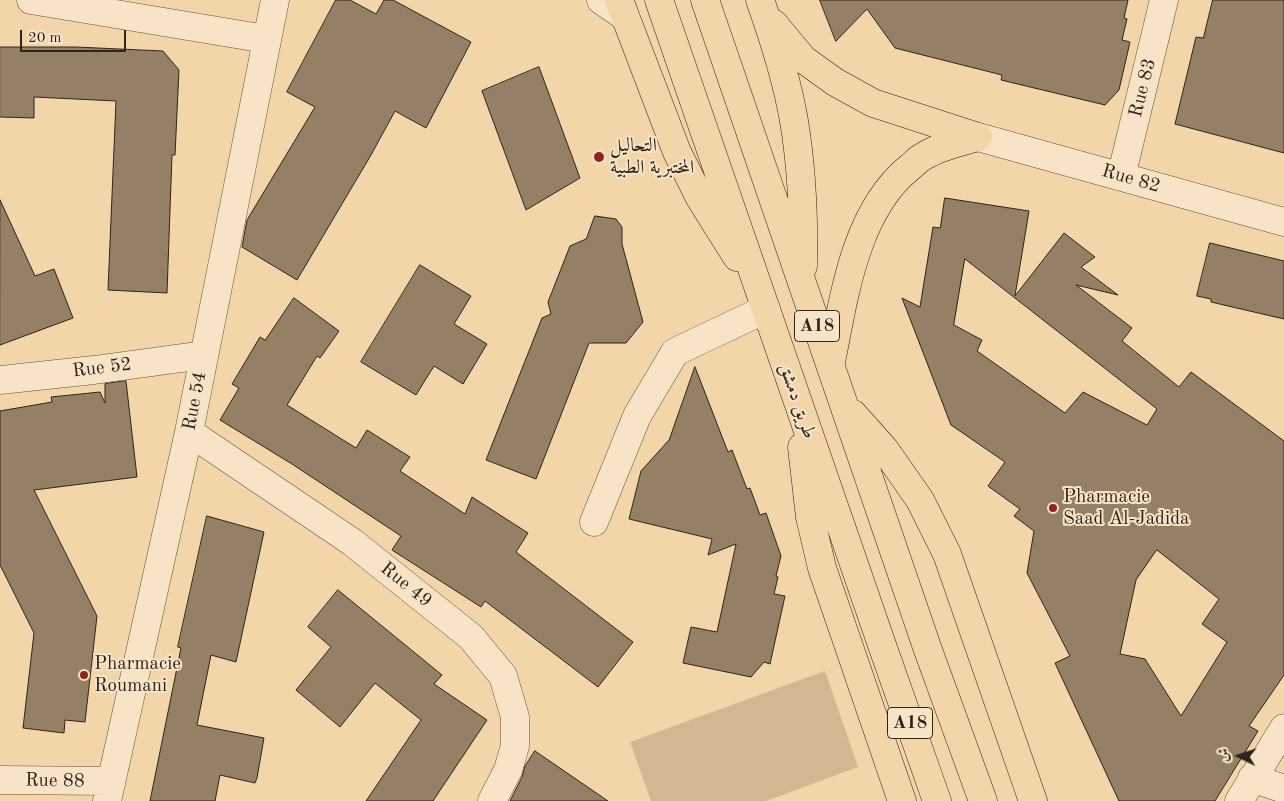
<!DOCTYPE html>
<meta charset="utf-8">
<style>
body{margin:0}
#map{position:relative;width:1284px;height:801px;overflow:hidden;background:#f2d6a9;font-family:"Old Standard TT",Amiri,serif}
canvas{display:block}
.north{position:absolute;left:1214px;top:731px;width:50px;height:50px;-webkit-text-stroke:4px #f7e4c7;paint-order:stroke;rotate:274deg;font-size:14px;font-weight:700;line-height:20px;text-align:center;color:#2f241b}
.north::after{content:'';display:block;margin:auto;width:18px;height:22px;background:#2f241b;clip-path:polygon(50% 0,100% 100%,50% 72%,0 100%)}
.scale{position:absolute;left:20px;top:30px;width:106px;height:22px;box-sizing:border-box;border:2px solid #2f241b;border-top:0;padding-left:6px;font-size:15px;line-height:18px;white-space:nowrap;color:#2f241b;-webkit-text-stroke:4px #f7e4c7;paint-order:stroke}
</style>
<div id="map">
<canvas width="1284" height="801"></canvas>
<div class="north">ش</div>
<div class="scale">20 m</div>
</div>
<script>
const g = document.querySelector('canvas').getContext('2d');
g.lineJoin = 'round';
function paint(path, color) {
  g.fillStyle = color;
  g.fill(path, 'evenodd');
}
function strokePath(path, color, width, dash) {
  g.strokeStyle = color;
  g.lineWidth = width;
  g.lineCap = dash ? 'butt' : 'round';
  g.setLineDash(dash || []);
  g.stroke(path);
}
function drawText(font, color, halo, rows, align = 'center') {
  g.font = font + ' "Old Standard TT",Amiri,serif';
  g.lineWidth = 4;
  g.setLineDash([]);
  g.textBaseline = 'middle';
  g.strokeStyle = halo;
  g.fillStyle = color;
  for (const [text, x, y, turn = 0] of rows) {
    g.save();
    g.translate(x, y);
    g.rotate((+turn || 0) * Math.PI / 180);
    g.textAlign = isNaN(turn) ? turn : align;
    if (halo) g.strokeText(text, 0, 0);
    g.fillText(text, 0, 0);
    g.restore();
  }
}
const green = new Path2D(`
 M 825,671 L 858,767 L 766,801 L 651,801 L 630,742 Z`);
const building = new Path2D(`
 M 336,0 L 350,0 L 376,14 L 384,0 L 393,0 L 471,42 L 426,128 L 395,111 L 371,155 L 297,280 L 242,247 L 247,220 L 315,107 L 287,92 Z
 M 820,0 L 1128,0 L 1124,18 L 1127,19 L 1122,40 L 1130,42 L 1119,90 L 1105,105 L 1001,80 L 1002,75 L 895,48 L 867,9 L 836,41 Z
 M 1213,0 L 1284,0 L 1284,153 L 1175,124 L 1196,37 L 1203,38 Z
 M 0,47 L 76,47 L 163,51 L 179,70 L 175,155 L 172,155 L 167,293 L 108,290 L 116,101 L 34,97 L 34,118 L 0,117 Z
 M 539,67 L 580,178 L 526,210 L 482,91 Z
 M 945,198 L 1029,211 L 1015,296 L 1064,233 L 1095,257 L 1081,267 L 1118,295 L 1076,285 L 1132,328 L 1122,341 L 1179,387 L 1191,372 L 1284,441 L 1284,675 L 1249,726 L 1258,731 L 1215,801 L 1119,801 L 1055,663 L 1070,656 L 1027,573 L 1034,531 L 1014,516 L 1020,509 L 988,486 L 1005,462 L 951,425 L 902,298 L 920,307 L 933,227 L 940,228 ZM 965,259 L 1157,409 L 1147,425 L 1083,392 L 1065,413 L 977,351 L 982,340 L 954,325 ZM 1157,550 L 1219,599 L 1202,624 L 1227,642 L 1181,716 L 1145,659 L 1120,654 L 1136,580 Z
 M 0,200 L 35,276 L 54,269 L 73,318 L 0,345 Z
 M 595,216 L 616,219 L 622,227 L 622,244 L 643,322 L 626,343 L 589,343 L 536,479 L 486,460 L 542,318 L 551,314 L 548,302 L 570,246 L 586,239 Z
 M 1210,243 L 1284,261 L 1284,319 L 1211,302 L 1211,299 L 1197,296 Z
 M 420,265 L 471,296 L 454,324 L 487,344 L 463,384 L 434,366 L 416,395 L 361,362 Z
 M 294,298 L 339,331 L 320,358 L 317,356 L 287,405 L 356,448 L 367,430 L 410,457 L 400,471 L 465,514 L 472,497 L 528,533 L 516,552 L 633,642 L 598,687 L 485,601 L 481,607 L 392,550 L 401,536 L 292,464 L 220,420 L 239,388 L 232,384 L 260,337 L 265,340 Z
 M 695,367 L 728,452 L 732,450 L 747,489 L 750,488 L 760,515 L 766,513 L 781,556 L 776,576 L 778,577 L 774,594 L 785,596 L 770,664 L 764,662 L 751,677 L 683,663 L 691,627 L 717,632 L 736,544 L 708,555 L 712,539 L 629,519 L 641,471 L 669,440 Z
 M 126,381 L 137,477 L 34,490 L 97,616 L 85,722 L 65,720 L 64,733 L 23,728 L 34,633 L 0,565 L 0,411 L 52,402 L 51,397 L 100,392 L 105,403 L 105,384 Z
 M 207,516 L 264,532 L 236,662 L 211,655 L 197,725 L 264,738 L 257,778 L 255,783 L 220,775 L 215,801 L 150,801 L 181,648 L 178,647 Z
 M 338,590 L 442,675 L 434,684 L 487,720 L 433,801 L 366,801 L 421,720 L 375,683 L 340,727 L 296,690 L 331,647 L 308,627 Z
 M 535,751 L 608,801 L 510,801 L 522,777 L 525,766 Z`);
const minor = new Path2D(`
 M 31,0 L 266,39
 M 601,0 L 624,16
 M 978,137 L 1284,222
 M 1121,177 L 1164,0
 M 0,380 L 94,370 L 204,355
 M 189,432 L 352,542 L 471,637 L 503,676 L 515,717 L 515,746 L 508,770 L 492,801
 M 594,522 L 637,416 L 675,352 L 766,309
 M 1252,778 L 1284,789
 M 0,780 L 111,781
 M 107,801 L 189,432 L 275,0
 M 1239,801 L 1284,728`);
const highway = new Path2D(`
 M 619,0 L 677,152 L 700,198 L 737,257
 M 659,0 L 882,645 L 937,801
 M 705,0 L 928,650 L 983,801
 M 760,0 C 774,39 787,80 794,121 C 802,169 804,217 803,266
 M 774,24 L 803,59 L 835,82 L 873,103 L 978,137
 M 831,362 C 844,297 855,212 909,168 C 914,164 918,159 924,156 C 940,146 960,142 978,137
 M 853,414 L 885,450 L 920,500 L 947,554 L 1033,801
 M 802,447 L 810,517 L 822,568 L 902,801`);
const markers = [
 [599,157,6,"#8f2418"],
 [1053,508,5,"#8f2418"],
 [84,675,5,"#8f2418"]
];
const shields = [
 [817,326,45],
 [910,723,45]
];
const shieldNames = [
 ["A18",817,326],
 ["A18",910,723]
];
const streetNames = [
 ["Rue 83",1143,88,-76],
 ["Rue 82",1131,179,16],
 ["Rue 52",102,368,-7],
 ["Rue 54",195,401,-79],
 ["طريق دمشق",797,401,71],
 ["Rue 49",406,585,39],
 ["Rue 88",55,781,1]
];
const poiNames = [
 ["التحاليل",610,146],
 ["المختبرية الطبية",610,168],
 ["Pharmacie",1063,497],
 ["Saad Al-Jadida",1063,519],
 ["Pharmacie",94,664],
 ["Roumani",94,686]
];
paint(green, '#d1b891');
paint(building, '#948165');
strokePath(building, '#2f241b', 1);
strokePath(minor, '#60503e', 29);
strokePath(highway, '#2f241b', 29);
strokePath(minor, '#f7e4c7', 28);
strokePath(highway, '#f2d6a9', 28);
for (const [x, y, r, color] of markers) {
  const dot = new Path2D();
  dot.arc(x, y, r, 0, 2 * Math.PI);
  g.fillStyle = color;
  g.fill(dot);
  strokePath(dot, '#f7e4c7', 2);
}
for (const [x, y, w] of shields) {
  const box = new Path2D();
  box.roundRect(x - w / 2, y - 15.5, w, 31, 4);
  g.fillStyle = '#f7e4c7';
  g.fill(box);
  strokePath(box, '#2f241b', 1);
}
drawText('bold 18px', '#2f241b', null, shieldNames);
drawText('19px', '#2f241b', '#f7e4c7', streetNames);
drawText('19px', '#2f241b', '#f7e4c7', poiNames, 'left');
</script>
